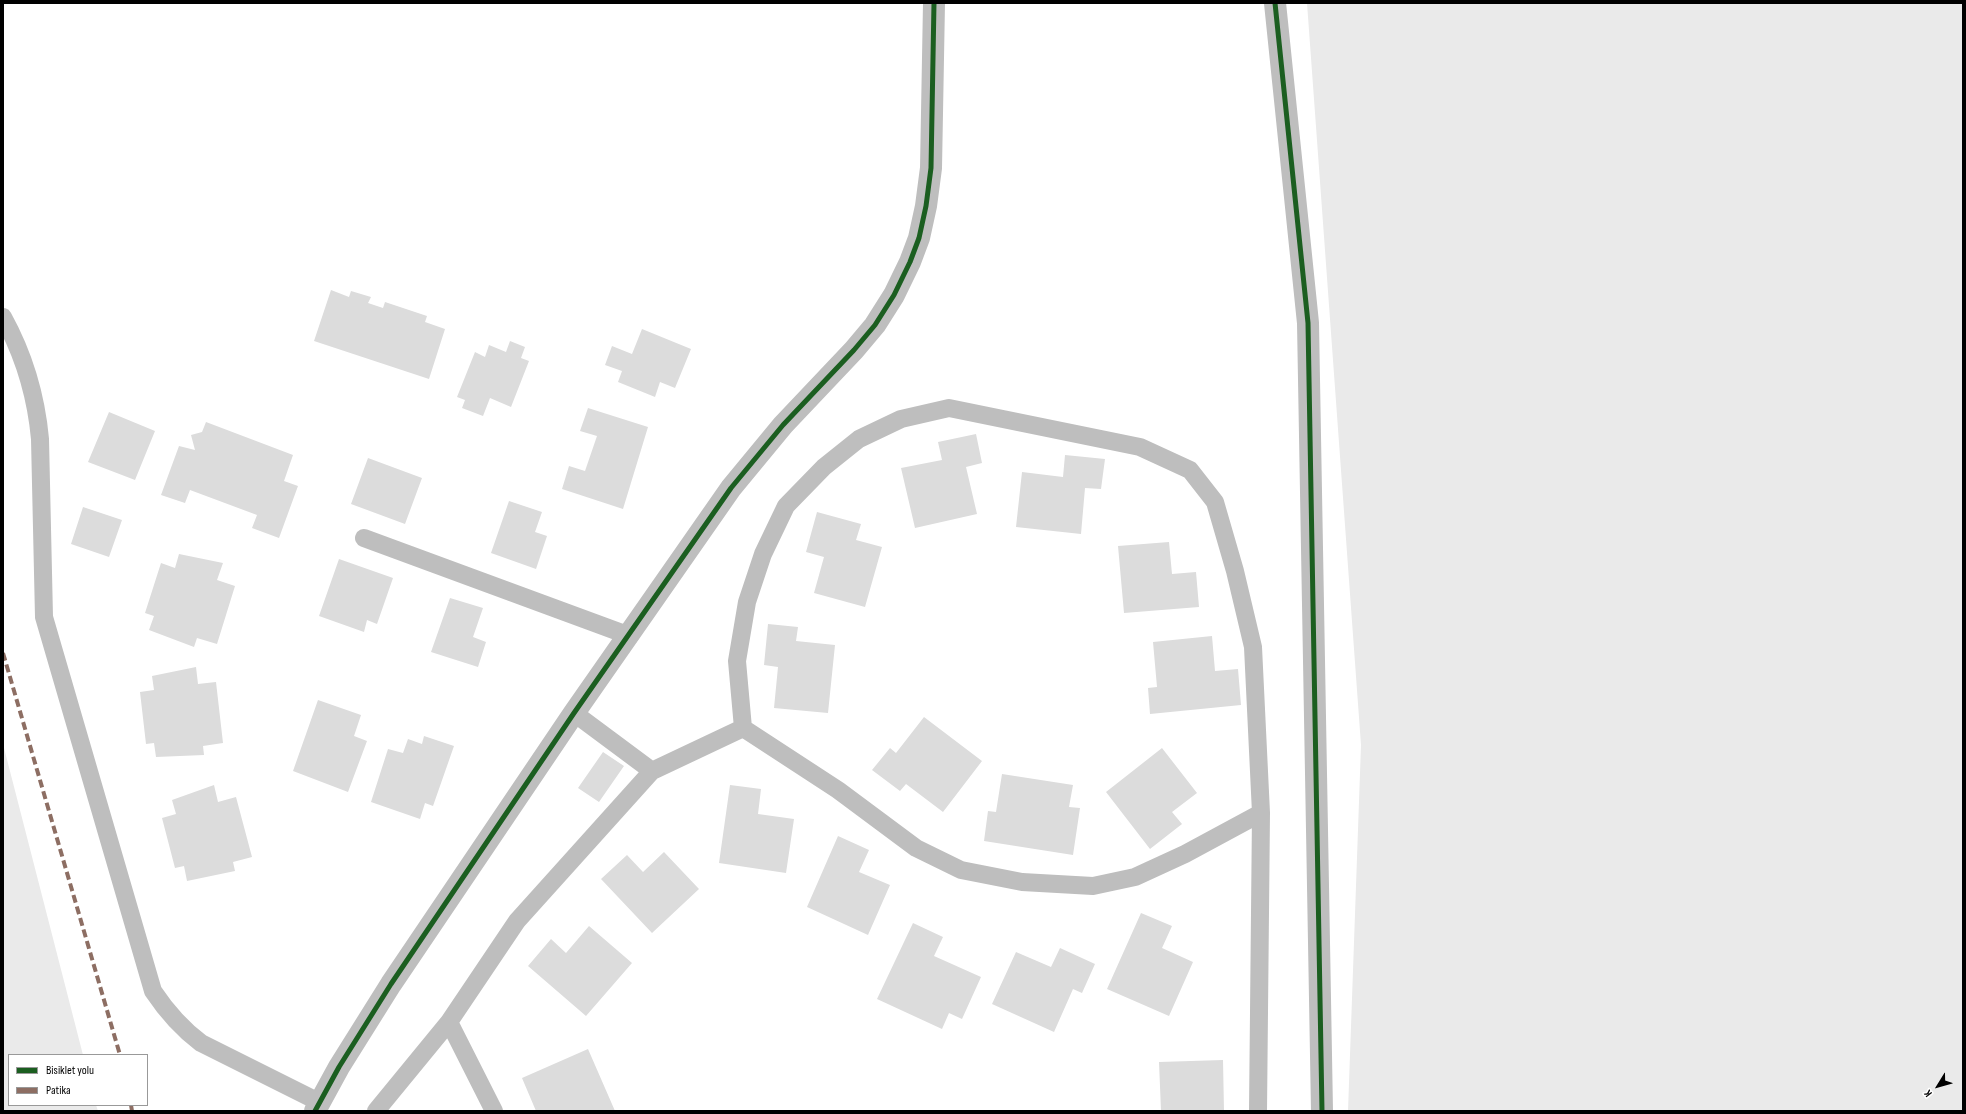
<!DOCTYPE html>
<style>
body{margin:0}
#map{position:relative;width:1966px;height:1114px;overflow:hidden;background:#fff;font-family:"Sofia Sans Condensed",sans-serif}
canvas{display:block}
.frame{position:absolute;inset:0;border:4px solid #000;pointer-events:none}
.legend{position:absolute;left:8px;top:1054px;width:140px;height:52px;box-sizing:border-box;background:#fff;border:1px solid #999;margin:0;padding:5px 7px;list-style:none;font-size:12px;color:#000}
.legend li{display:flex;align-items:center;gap:8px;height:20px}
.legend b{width:20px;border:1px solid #999}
.north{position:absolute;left:1918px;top:1066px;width:40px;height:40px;-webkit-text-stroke:3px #fff;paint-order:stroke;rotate:233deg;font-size:11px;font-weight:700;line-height:16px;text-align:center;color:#000}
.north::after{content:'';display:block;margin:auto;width:14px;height:18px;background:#000;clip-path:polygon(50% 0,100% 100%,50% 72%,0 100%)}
</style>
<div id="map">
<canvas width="1966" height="1114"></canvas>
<div class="frame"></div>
<ul class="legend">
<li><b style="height:5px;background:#1b5e20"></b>Bisiklet yolu</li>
<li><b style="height:5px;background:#8d6e63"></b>Patika</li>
</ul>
<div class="north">K</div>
</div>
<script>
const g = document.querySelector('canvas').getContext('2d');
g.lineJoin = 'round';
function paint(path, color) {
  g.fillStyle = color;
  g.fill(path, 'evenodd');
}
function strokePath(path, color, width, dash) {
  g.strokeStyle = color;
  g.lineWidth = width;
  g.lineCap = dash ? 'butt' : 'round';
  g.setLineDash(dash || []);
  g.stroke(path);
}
const green = new Path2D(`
 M 1307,3 L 1963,3 L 1963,1111 L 1348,1111 L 1361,745 Z
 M 3,744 L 83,1055 L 9,1055 L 9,1105 L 96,1105 L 98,1111 L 3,1111 Z`);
const building = new Path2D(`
 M 331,290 L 349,297 L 351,291 L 371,297 L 368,303 L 383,308 L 385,302 L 427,316 L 425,322 L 445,329 L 429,379 L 314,341 Z
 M 642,329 L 691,349 L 675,388 L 660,382 L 655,397 L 618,382 L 622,371 L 605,365 L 612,346 L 632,354 Z
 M 510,341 L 525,347 L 521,358 L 529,361 L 511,407 L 490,398 L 483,416 L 462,408 L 465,400 L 457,397 L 475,352 L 485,357 L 489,345 L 506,352 Z
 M 588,408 L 648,427 L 623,509 L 562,489 L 569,466 L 585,471 L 597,436 L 580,431 Z
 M 109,412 L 155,431 L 135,480 L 88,462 Z
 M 206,422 L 293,455 L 284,481 L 298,486 L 279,538 L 252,528 L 257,515 L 190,490 L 185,503 L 161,495 L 179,446 L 195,450 L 191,435 L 202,432 Z
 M 976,434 L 982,463 L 966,467 L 977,514 L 915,528 L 901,468 L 942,460 L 938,442 Z
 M 1065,455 L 1105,459 L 1101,489 L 1085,488 L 1081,534 L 1016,527 L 1022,472 L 1063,477 Z
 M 368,458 L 422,478 L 405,524 L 351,504 Z
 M 509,501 L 542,512 L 535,532 L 547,536 L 536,569 L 491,553 Z
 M 83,507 L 122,520 L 109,557 L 71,544 Z
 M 817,512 L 861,524 L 856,540 L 882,547 L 865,607 L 814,593 L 824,557 L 806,552 Z
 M 1169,542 L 1172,574 L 1196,572 L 1199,607 L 1124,613 L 1118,546 Z
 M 179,554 L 223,563 L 217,580 L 235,586 L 217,644 L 197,638 L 194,647 L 149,630 L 154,616 L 145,613 L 161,563 L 175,568 Z
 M 339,559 L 393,578 L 377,624 L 367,620 L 364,632 L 319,616 Z
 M 450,598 L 483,608 L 473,637 L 486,642 L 478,667 L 431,652 Z
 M 768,624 L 798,627 L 796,641 L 835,645 L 828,713 L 774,708 L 778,667 L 764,665 Z
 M 1212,636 L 1215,671 L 1238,669 L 1241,705 L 1150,714 L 1148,688 L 1157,687 L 1153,642 Z
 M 196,667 L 198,684 L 216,682 L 223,743 L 203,746 L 204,755 L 156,757 L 154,743 L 146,744 L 140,692 L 154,690 L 152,676 Z
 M 318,700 L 361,715 L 354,736 L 367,741 L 348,792 L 293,771 Z
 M 924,717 L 982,761 L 943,812 L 906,784 L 900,791 L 872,770 L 890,748 L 896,753 Z
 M 424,736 L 454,746 L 433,806 L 425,803 L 420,819 L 371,802 L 388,749 L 403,753 L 408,739 L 422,744 Z
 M 1162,748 L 1197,793 L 1172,812 L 1182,824 L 1150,849 L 1106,792 Z
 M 603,752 L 624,766 L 599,802 L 578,788 Z
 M 1002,774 L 1073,785 L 1069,807 L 1080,808 L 1073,855 L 984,841 L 988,811 L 996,812 Z
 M 214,785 L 218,802 L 236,797 L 252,857 L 233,862 L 235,871 L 187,881 L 184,866 L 175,868 L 162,818 L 176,814 L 172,800 Z
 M 730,785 L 761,789 L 758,814 L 794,819 L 786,873 L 719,863 Z
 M 838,836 L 869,850 L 859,872 L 890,885 L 868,935 L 807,907 Z
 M 664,852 L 699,889 L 652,933 L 601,879 L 627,855 L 643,872 Z
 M 1141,913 L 1172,926 L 1162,948 L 1193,962 L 1169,1016 L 1107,989 Z
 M 913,923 L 943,937 L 934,956 L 981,977 L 962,1019 L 949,1013 L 942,1029 L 877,999 Z
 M 589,926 L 632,963 L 586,1016 L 528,966 L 551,939 L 566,953 Z
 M 1060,948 L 1095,964 L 1082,993 L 1073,989 L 1054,1032 L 992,1004 L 1016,952 L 1051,967 Z
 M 588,1049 L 615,1111 L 536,1111 L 522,1078 Z
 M 1223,1060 L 1224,1111 L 1161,1111 L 1159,1062 Z`);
const service = new Path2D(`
 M 3,317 C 24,355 36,395 40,439 L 44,617 L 153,991 C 167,1012 181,1028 201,1043 L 319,1102
 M 364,538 L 630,636
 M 574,713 L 652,771
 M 743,728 L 737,661 L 747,602 L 763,554 L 786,506 L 824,467 L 859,439 L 901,419 L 949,408 L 1140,447 L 1190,470 L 1215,502 L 1235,571 L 1253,647 L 1261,813 L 1258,1111
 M 743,728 L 838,790 L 916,848 L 961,870 L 1022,882 L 1093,886 L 1135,877 L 1185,854 L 1261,813
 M 449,1022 L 494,1111
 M 376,1111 L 449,1022 L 517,921 L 652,771 L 743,728`);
const tertiary = new Path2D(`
 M 1275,3 L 1308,323 L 1322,1111
 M 315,1111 L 339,1067 L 391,984 L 574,713 L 731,488 L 783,425 L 854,350 L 875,325 L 894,295 L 910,262 L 919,238 L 926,206 L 931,168 L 934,3`);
const quiet = new Path2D(`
 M 3,653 L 120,1055
 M 131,1105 L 132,1111`);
const cycleway = new Path2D(`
 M 1275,3 L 1308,323 L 1322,1111
 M 315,1111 L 339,1067 L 391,984 L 574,713 L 731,488 L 783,425 L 854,350 L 875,325 L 894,295 L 910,262 L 919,238 L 926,206 L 931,168 L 934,3`);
paint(green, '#eaeaea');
paint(building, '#dcdcdc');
strokePath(service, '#bebebe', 18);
strokePath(tertiary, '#bebebe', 22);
strokePath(quiet, '#8d6e63', 4, [8, 4]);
strokePath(cycleway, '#1b5e20', 5);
</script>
